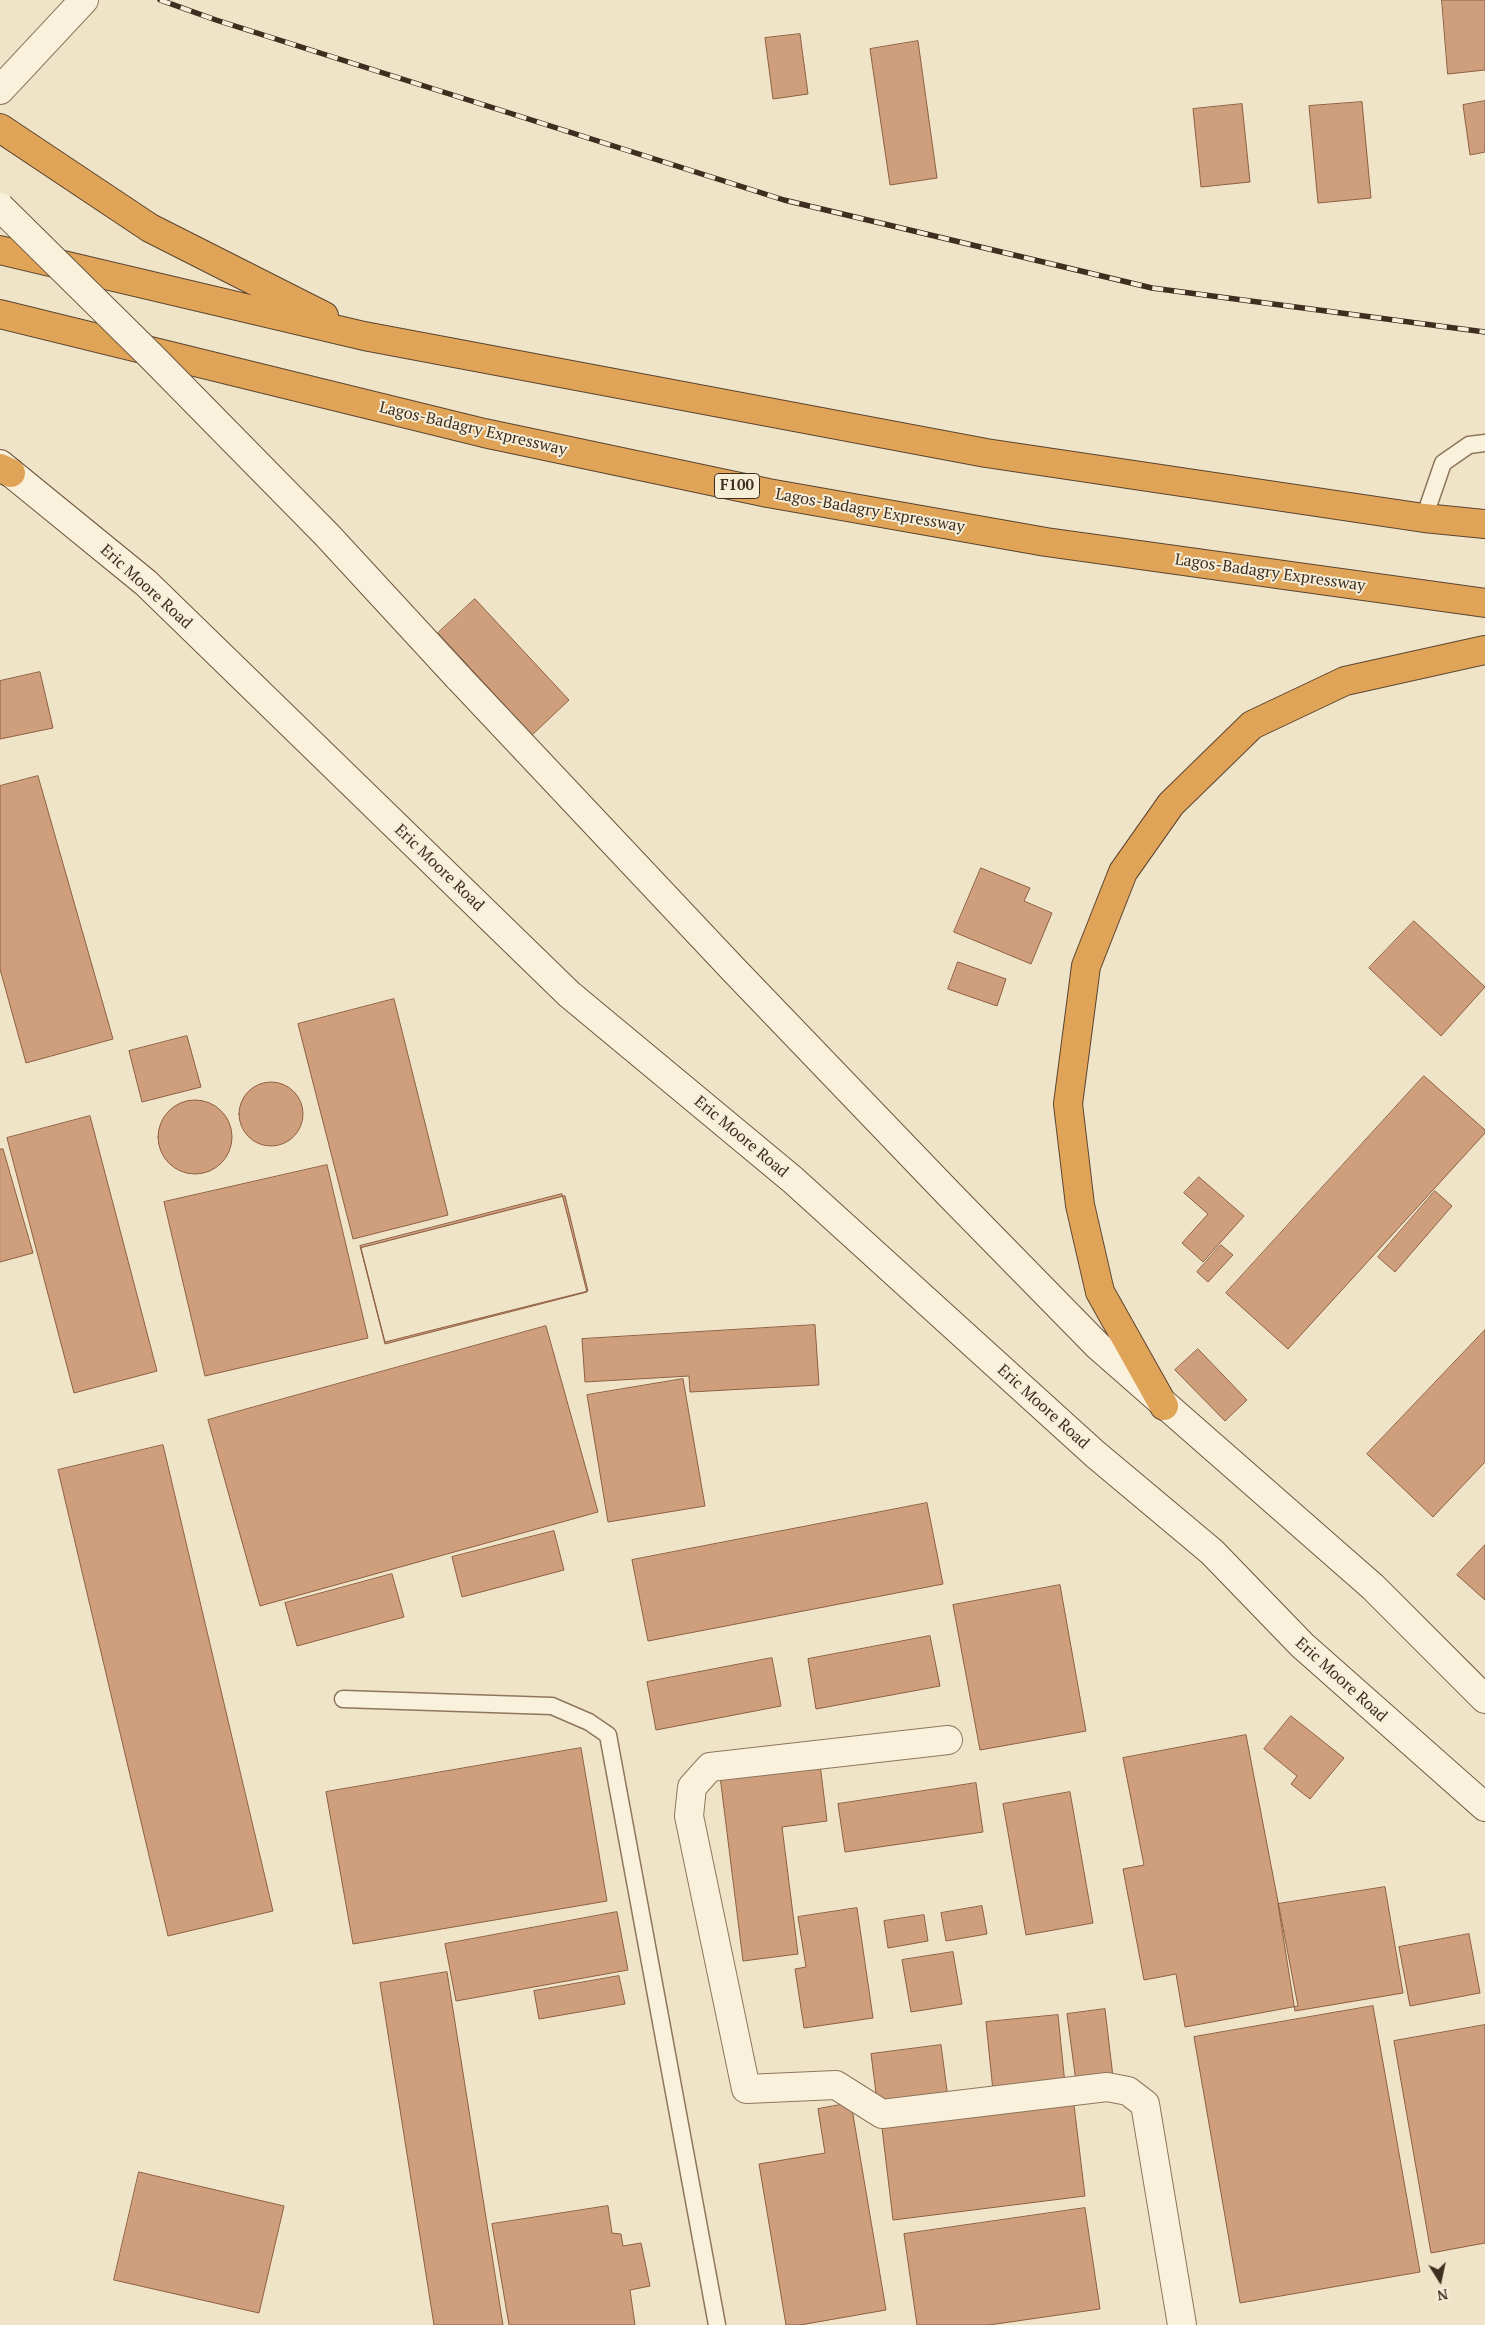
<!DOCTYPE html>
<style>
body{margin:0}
#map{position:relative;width:1485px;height:2325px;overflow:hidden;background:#f0e4c8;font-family:"PT Serif",serif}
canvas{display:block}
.north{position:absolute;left:1415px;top:2255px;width:50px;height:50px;-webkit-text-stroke:4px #f7eed8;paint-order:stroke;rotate:170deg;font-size:14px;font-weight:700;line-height:20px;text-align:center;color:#3d2e20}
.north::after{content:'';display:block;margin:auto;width:18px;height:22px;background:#3d2e20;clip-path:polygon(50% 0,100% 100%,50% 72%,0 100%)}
</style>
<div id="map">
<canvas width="1485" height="2325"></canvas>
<div class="north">N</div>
</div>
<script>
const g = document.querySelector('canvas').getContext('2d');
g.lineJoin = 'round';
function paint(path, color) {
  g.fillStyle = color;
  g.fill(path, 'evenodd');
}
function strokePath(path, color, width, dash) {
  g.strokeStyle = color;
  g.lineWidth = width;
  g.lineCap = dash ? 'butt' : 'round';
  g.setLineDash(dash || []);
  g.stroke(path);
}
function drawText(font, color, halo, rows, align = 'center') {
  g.font = font + ' "PT Serif",serif';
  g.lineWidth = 4;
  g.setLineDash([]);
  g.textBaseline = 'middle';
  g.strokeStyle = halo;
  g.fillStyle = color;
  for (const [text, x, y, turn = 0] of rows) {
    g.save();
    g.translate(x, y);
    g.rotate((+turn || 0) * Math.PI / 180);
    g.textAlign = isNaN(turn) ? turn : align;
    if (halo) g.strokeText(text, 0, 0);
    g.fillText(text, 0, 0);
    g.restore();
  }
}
const building = new Path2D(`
 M 1442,0 L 1485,0 L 1485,70 L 1448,74 Z
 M 800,34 L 808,94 L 773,99 L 765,38 Z
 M 918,41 L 937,178 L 890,185 L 870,49 Z
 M 1485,101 L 1485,152 L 1470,155 L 1463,105 Z
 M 1362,102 L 1371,198 L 1318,203 L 1309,106 Z
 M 1242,104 L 1250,182 L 1201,187 L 1193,109 Z
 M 475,599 L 569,700 L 532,735 L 438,633 Z
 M 40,672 L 53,728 L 0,739 L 0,681 Z
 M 38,776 L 113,1039 L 26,1063 L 0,969 L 0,786 Z
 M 981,868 L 1030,888 L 1024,901 L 1052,913 L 1031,964 L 954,932 Z
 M 1414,921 L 1485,987 L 1441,1036 L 1369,968 Z
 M 958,962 L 1006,979 L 997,1006 L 948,989 Z
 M 394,999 L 448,1215 L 353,1239 L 298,1024 Z
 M 187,1036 L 201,1087 L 142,1102 L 129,1051 Z
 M 1424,1076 L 1485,1130 L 1485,1133 L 1288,1349 L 1226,1293 Z
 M239 1114a32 32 0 1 1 64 0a32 32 0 1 1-64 0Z
 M158 1137a37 37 0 1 1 74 0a37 37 0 1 1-74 0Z
 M 90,1116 L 157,1371 L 74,1393 L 7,1138 Z
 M 0,1149 L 3,1149 L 33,1253 L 0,1262 Z
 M 327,1165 L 368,1338 L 205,1376 L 164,1202 Z
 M 1199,1177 L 1244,1216 L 1203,1262 L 1182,1243 L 1208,1214 L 1184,1193 Z
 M 1435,1191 L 1452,1206 L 1395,1272 L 1378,1257 Z
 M 562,1194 L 587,1292 L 385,1344 L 360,1246 Z
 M 565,1196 L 588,1291 L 385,1342 L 361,1248 Z
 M 1221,1245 L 1233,1255 L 1208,1282 L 1197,1272 Z
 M 815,1325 L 819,1385 L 690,1392 L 689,1376 L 585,1382 L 582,1339 Z
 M 546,1326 L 598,1512 L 260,1606 L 208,1420 Z
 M 1485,1330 L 1485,1462 L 1433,1517 L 1367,1454 Z
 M 1198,1349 L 1247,1400 L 1225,1421 L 1175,1370 Z
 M 683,1379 L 705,1506 L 608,1522 L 587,1395 Z
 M 163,1445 L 273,1911 L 168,1936 L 58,1470 Z
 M 927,1503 L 943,1584 L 648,1641 L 632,1560 Z
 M 554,1531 L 564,1570 L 462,1597 L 452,1557 Z
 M 1485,1545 L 1485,1600 L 1457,1575 Z
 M 392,1574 L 404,1617 L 297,1646 L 285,1603 Z
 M 1060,1585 L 1086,1731 L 980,1750 L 953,1605 Z
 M 930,1636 L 940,1686 L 816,1709 L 808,1659 Z
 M 772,1658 L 781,1706 L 656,1730 L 647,1682 Z
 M 1291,1716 L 1344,1758 L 1310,1799 L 1291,1784 L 1297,1776 L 1264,1749 Z
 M 1246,1735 L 1298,2006 L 1185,2027 L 1176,1974 L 1144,1980 L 1123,1869 L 1144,1865 L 1123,1758 Z
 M 581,1748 L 607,1901 L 353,1944 L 326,1792 Z
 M 820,1764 L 827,1821 L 782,1827 L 798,1954 L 743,1961 L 720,1776 Z
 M 976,1783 L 983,1832 L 845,1852 L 838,1804 Z
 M 1070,1792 L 1093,1923 L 1026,1935 L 1003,1804 Z
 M 1385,1887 L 1403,1993 L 1295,2011 L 1278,1904 Z
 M 982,1906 L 987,1934 L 946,1941 L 941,1913 Z
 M 857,1908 L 873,2018 L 804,2028 L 795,1969 L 806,1967 L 798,1917 Z
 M 617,1912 L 628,1970 L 456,2001 L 445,1944 Z
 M 924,1915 L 928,1941 L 888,1948 L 884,1921 Z
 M 1469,1934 L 1480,1993 L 1410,2006 L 1399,1947 Z
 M 953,1952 L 962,2004 L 911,2012 L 902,1960 Z
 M 447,1972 L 503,2325 L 434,2325 L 380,1983 Z
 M 619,1976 L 625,2004 L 539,2019 L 534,1991 Z
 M 1373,2006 L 1420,2272 L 1240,2303 L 1194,2037 Z
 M 1105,2009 L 1113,2077 L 1076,2082 L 1067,2014 Z
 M 1058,2015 L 1065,2084 L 993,2091 L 986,2022 Z
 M 1485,2025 L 1485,2243 L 1431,2253 L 1394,2041 Z
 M 941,2045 L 948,2098 L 878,2108 L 871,2054 Z
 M 851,2103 L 886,2310 L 800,2325 L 786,2325 L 759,2164 L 825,2153 L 818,2109 Z
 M 1074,2105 L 1085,2196 L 893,2220 L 882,2128 Z
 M 139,2172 L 284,2206 L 259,2313 L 114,2280 Z
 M 608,2206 L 612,2233 L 621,2234 L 623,2246 L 641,2243 L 650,2286 L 630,2290 L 635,2325 L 509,2325 L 492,2224 Z
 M 1085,2208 L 1100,2309 L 989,2325 L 917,2325 L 904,2234 Z`);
const lane = new Path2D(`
 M 1424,518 L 1443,463 L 1469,445 L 1485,443
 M 343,1699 L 552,1706 L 589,1722 L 608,1735 L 717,2325`);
const street = new Path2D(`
 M 0,90 L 84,0
 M 948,1740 L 710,1767 L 692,1787 L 689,1816 L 746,2089 L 836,2085 L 882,2114 L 1107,2087 L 1128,2091 L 1145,2104 L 1182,2325`);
const secondary = new Path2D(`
 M 0,464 L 146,583 L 569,994 L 793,1180 L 1095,1454 L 1212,1552 L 1302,1645 L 1485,1807
 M 458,677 L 733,969 L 950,1195 L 1098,1346 L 1373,1587 L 1485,1699`);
const highway = new Path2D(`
 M 0,128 L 150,228 L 324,316
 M 0,250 L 364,336 L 986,453 L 1424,518 L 1485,524
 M 0,314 L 484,433 L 768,493 L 1046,542 L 1485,603
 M 0,468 L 11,473
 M 1164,1406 L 1100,1292 L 1080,1205 L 1068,1104 L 1086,966 L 1123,872 L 1171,804 L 1252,725 L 1345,681 L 1485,650`);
const rail = new Path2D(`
 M 160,0 L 216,20 L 784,200 L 1152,288 L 1485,332`);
const secondaryBridge = new Path2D(`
 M 0,207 L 152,357 L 327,535 L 458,677`);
const shields = [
 [737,486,45]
];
const shieldNames = [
 ["F100",737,486]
];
const streetNames = [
 ["Lagos-Badagry Expressway",473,429,13],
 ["Lagos-Badagry Expressway",870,511,10],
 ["Lagos-Badagry Expressway",1270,573,8],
 ["Eric Moore Road",146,587,42],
 ["Eric Moore Road",439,868,44],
 ["Eric Moore Road",741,1137,40],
 ["Eric Moore Road",1043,1407,42],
 ["Eric Moore Road",1341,1680,42]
];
paint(building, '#cf9f7d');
strokePath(building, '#8d5f41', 1);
strokePath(lane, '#8d765c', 19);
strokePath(street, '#8d765c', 30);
strokePath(secondary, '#6f573f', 30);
strokePath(highway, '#5b4430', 30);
strokePath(lane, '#faf1dc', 16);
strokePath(street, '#faf1dc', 28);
strokePath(secondary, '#faf1dc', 28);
strokePath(highway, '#e0a458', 28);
strokePath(rail, '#3d2e20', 5.5);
strokePath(rail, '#f7eed8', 4, [11]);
strokePath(secondaryBridge, '#6f573f', 30, []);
strokePath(secondaryBridge, '#faf1dc', 28);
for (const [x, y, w] of shields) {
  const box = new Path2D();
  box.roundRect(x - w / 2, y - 12.5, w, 25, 4);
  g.fillStyle = '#f7eed8';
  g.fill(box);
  strokePath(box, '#3d2e20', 1);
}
drawText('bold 15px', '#3d2e20', null, shieldNames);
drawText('16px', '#3d2e20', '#f7eed8', streetNames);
</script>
